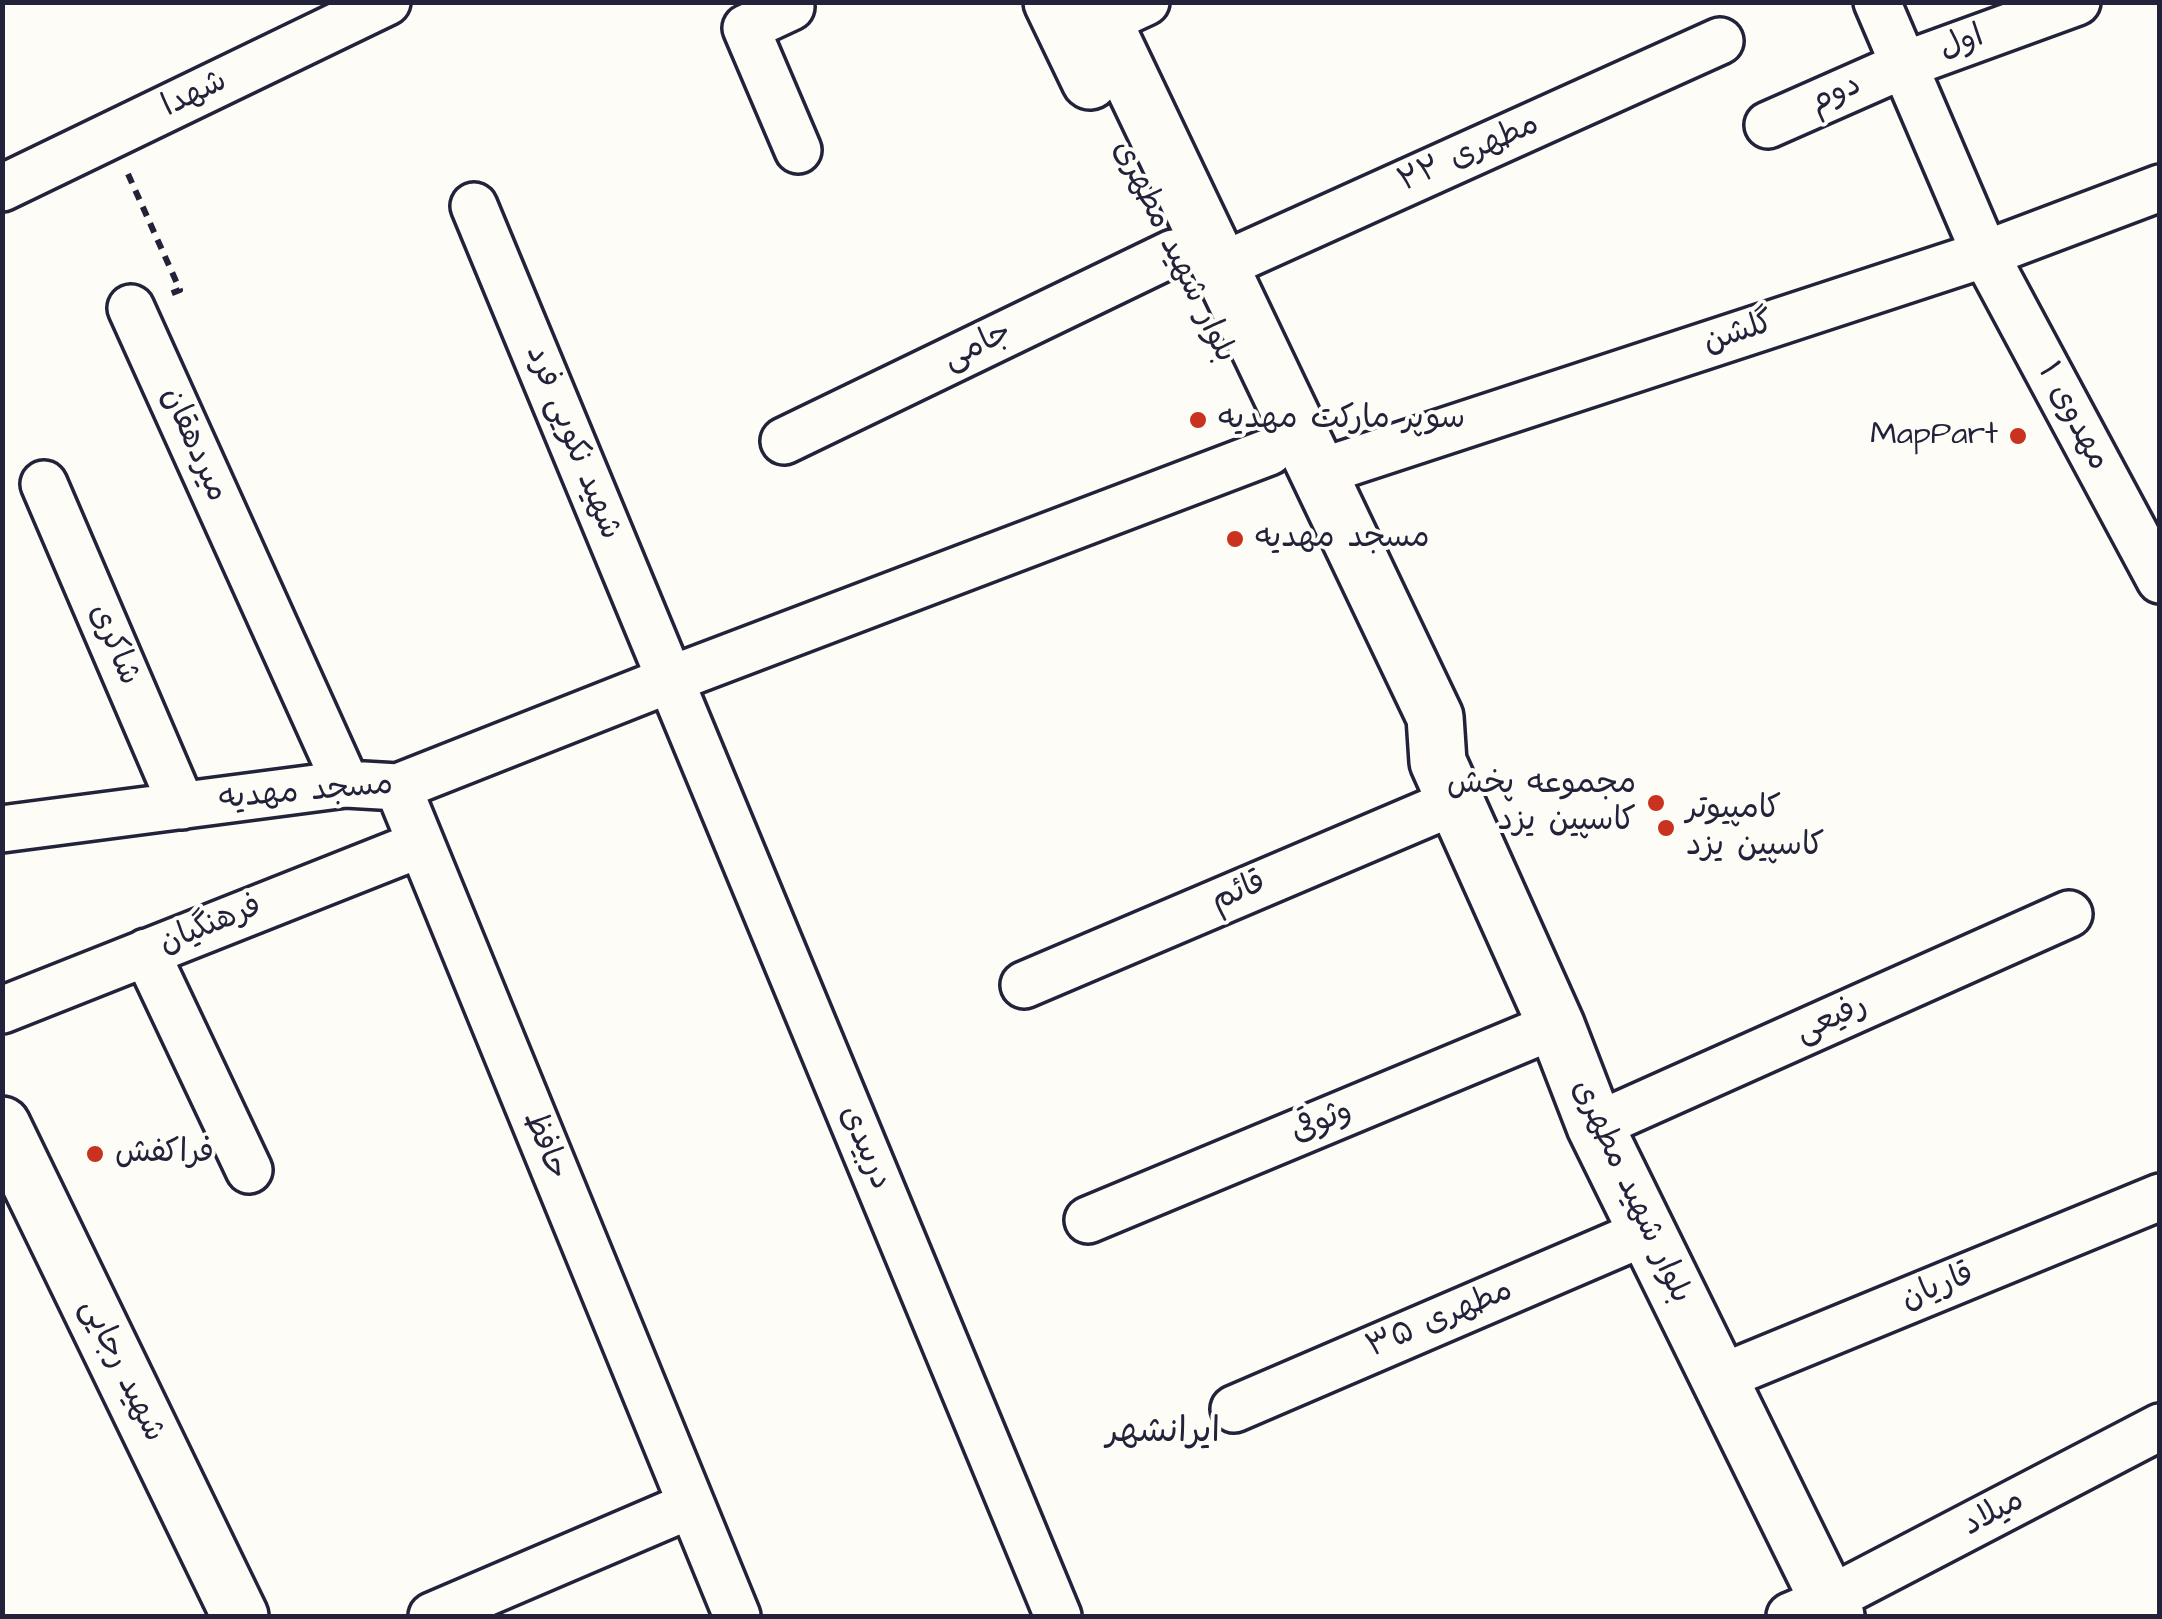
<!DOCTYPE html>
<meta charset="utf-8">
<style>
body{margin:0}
#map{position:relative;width:2162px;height:1619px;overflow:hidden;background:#fdfcf7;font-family:"Architects Daughter",sans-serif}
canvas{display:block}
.frame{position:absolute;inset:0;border:5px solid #22223b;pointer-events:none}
</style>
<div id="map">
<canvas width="2162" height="1619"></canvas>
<div class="frame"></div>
</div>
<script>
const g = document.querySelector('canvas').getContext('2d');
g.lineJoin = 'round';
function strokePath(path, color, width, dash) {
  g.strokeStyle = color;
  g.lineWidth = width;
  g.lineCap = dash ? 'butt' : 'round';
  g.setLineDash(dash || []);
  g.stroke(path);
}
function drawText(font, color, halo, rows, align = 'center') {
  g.font = font + ' "Architects Daughter","Playpen Sans Arabic",sans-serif';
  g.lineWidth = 8;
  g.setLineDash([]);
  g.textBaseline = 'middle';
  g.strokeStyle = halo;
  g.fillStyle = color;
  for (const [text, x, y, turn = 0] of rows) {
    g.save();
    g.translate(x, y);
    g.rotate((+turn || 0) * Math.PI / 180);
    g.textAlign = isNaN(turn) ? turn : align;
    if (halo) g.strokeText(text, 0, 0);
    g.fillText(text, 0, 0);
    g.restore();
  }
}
const path = new Path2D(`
 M 128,174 L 180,290 L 170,294`);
const minor = new Path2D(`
 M 789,2 L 791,7 L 746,28 L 798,150
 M 1877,2 L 1985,254 L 2160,580
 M 1103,22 L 1146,2
 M 1768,125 L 1904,65 L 2077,2
 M 2,188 L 387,2
 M 474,206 L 1058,1616
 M 1219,267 L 1720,41
 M 131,308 L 346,784
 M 784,441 L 1173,253
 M 1317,473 L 1985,254 L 2160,188
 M 44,484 L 182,806
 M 398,787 L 737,1616
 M 2,829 L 346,784 L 398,787 L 669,680 L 1269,452
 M 146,952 L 249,1170
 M 1024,985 L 1454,802
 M 2,1010 L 421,844
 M 1595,1126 L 2069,914
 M 1088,1220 L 1556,1025
 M 1717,1379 L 2160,1197
 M 1234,1409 L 1646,1232
 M 432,1616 L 691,1505
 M 1790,1616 L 1828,1600 L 2160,1427`);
const major = new Path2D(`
 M 1052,2 L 1090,81
 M 1094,2 L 1435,717 L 1438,762 L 1556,1025 L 1595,1126 L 1836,1616
 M 2,1125 L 240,1616`);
const markers = [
 [1198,420,10,"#c8321e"],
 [2018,436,10,"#c8321e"],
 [1235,539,10,"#c8321e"],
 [1656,803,10,"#c8321e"],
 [1666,828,10,"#c8321e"],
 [95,1154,10,"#c8321e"]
];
const streetNames = [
 ["اول",1962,44,-20],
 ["شهدا",195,95,-26],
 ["دوم",1836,95,-24],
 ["مطهری ۲۲",1469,154,-24],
 ["بلوار شهید مطهری",1173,252,64],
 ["گلشن",1739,334,-18],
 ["جامی",978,347,-26],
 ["مهدوی ۱",2072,417,62],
 ["شهید نکویی فرد",572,443,68],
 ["میردهقان",193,445,66],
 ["شاکری",113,645,67],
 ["مسجد مهدیه",306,793,-5],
 ["قائم",1239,893,-23],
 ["فرهنگیان",211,926,-22],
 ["رفیعی",1832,1020,-24],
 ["وثوقی",1322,1123,-23],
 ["حافظ",544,1146,68],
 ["دربیدی",864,1148,67],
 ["بلوار شهید مطهری",1630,1192,65],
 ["قاریان",1938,1288,-22],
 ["مطهری ۳۵",1440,1320,-23],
 ["شهید رجایی",121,1371,64],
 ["میلاد",1994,1514,-28]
];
const poiNames = [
 ["سوپر مارکت مهدیه",1218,420],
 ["MapPart",1998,436,"right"],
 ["مسجد مهدیه",1255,539],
 ["مجموعه پخش",1636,785,"right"],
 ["کاسپین یزد",1636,822,"right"],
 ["کامپیوتر",1686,810],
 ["کاسپین یزد",1686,847],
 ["فراکفش",115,1154]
];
const neighbourhoodNames = [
 ["ایرانشهر",1163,1434]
];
strokePath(minor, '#22223b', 52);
strokePath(major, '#22223b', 62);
strokePath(path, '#22223b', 6, [10, 8]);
strokePath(minor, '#fdfcf7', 45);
strokePath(major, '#fdfcf7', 55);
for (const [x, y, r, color] of markers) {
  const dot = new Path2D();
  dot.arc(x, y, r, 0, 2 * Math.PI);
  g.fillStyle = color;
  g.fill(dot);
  strokePath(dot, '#fdfcf7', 4);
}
drawText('32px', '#22223b', '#fdfcf7', streetNames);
drawText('32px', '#22223b', '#fdfcf7', poiNames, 'left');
drawText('35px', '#22223b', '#fdfcf7', neighbourhoodNames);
</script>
